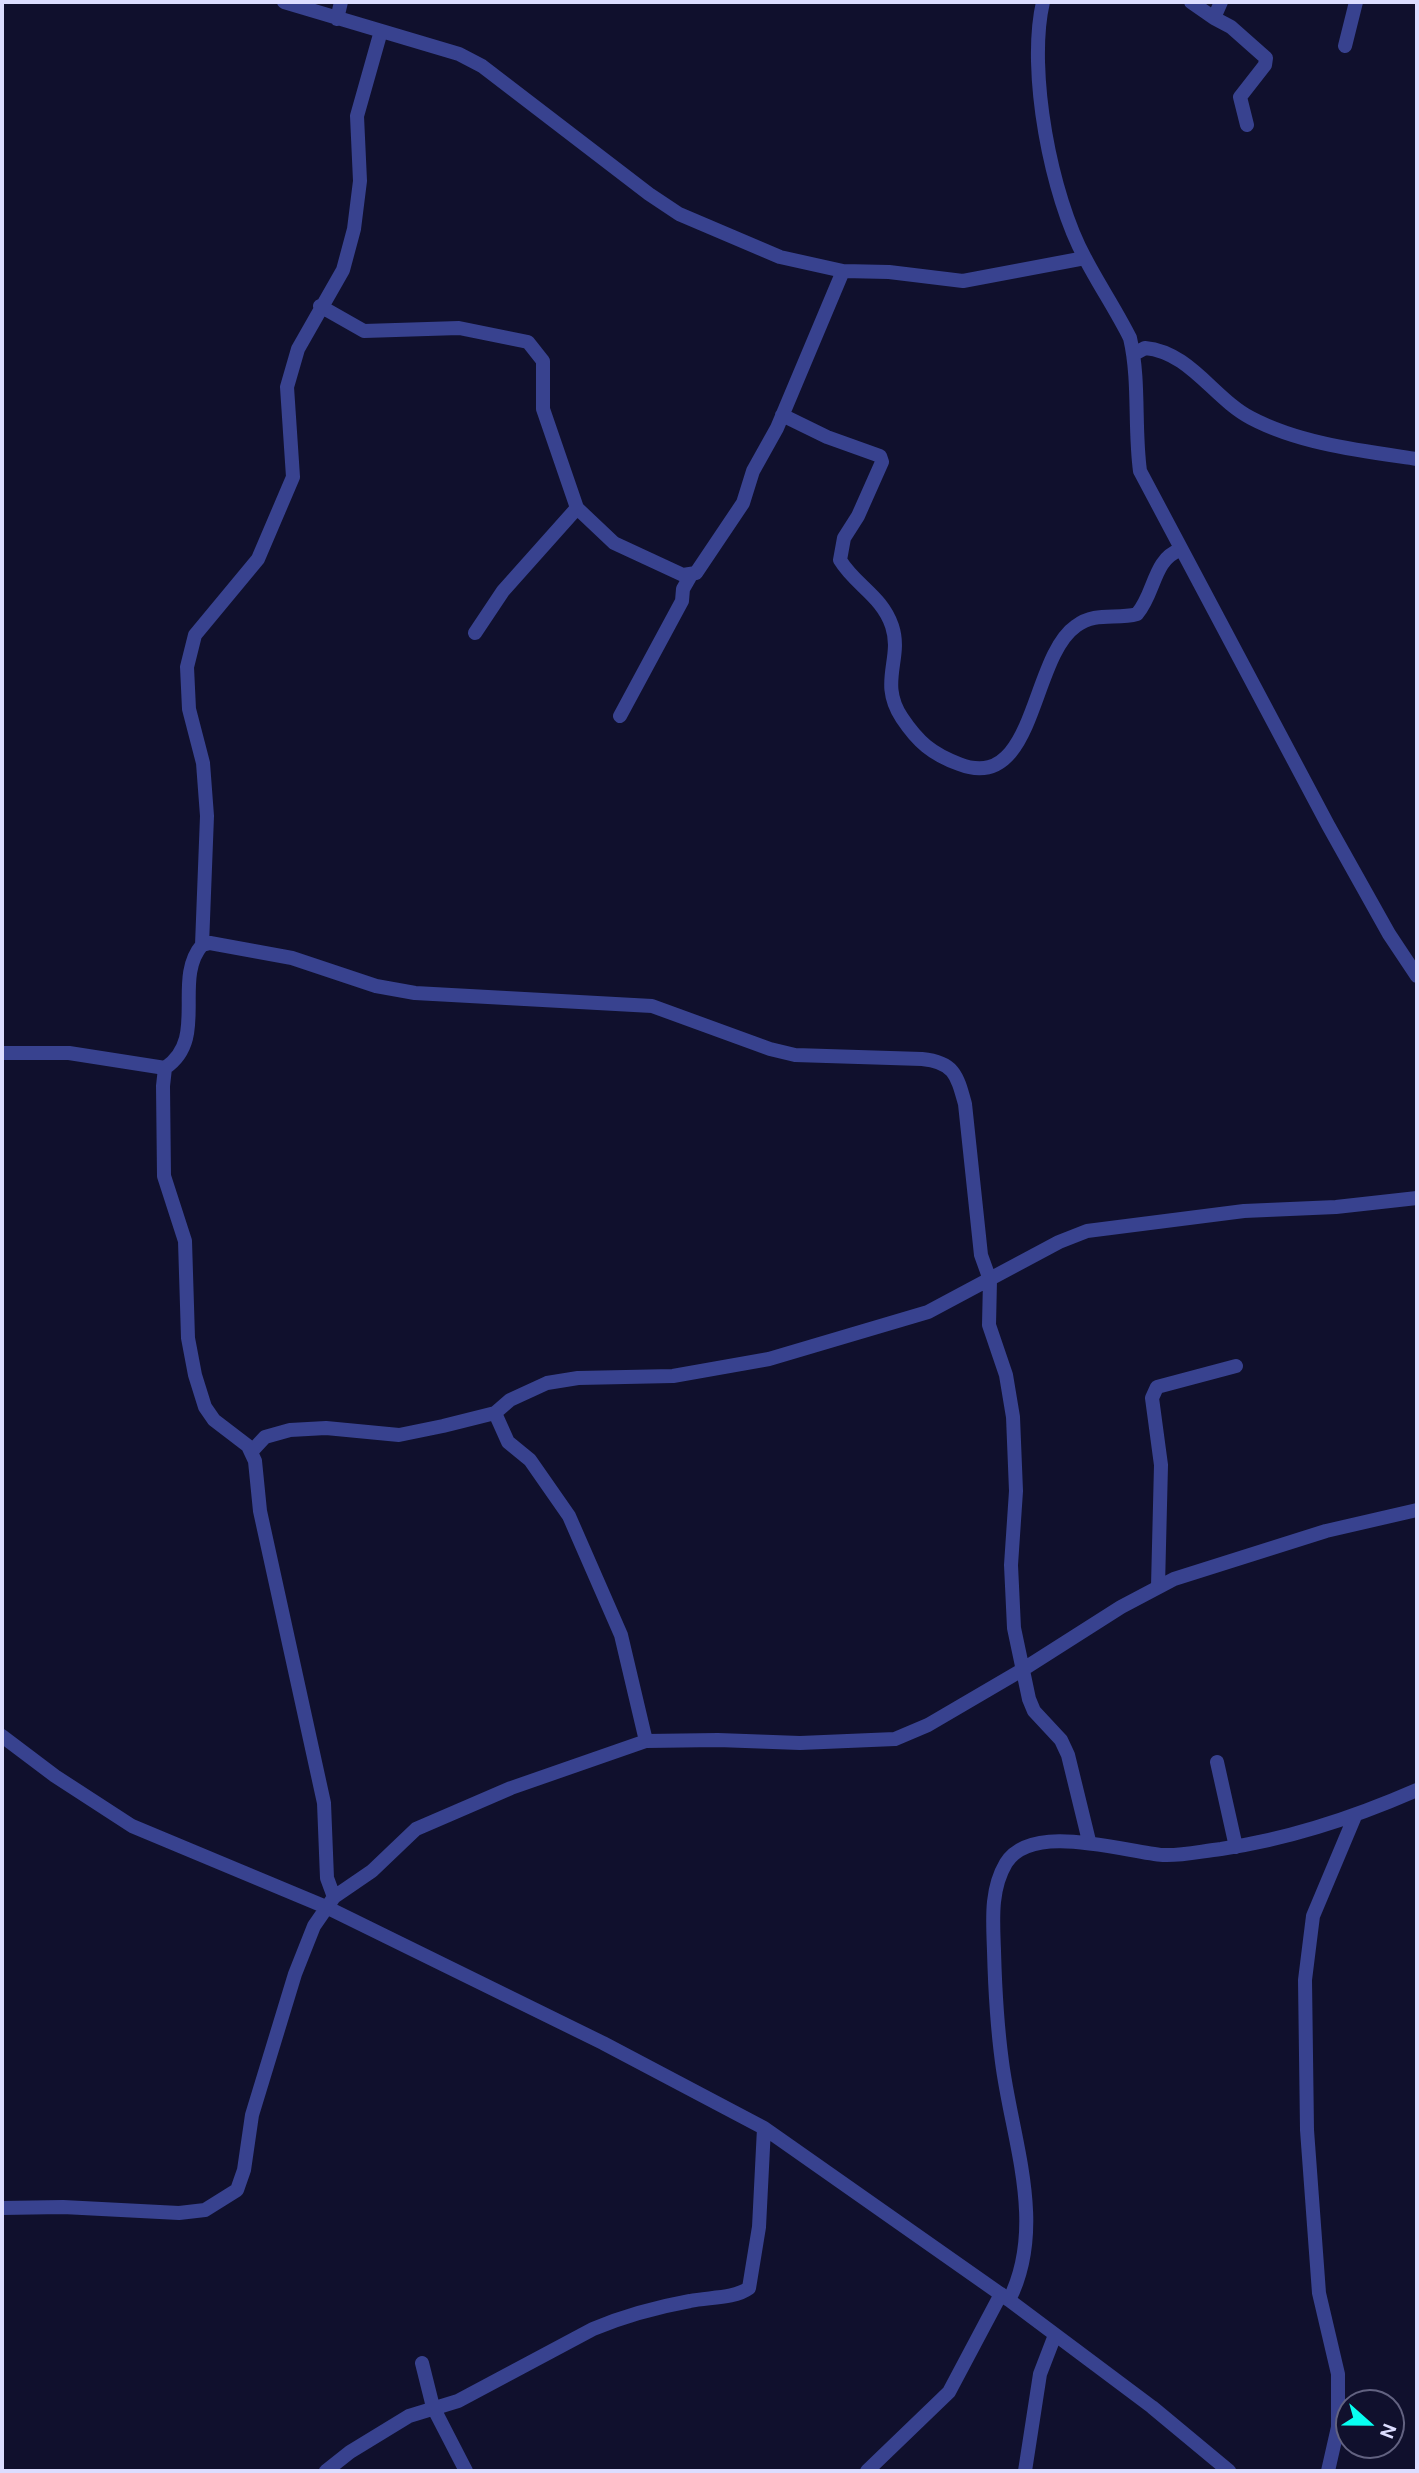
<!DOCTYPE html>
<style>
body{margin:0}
#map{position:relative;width:1419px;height:2473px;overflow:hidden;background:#10102d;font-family:"DM Sans",sans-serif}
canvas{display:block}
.frame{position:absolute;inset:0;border:4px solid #dcddff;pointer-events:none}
.north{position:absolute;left:1335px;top:2389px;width:70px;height:70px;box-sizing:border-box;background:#10102d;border:2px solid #626281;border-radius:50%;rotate:111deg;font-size:19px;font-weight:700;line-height:28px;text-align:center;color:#dcddff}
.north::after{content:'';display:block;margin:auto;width:24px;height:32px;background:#08fff1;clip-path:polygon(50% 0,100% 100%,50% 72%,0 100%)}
</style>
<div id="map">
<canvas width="1419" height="2473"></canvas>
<div class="frame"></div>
<div class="north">N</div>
</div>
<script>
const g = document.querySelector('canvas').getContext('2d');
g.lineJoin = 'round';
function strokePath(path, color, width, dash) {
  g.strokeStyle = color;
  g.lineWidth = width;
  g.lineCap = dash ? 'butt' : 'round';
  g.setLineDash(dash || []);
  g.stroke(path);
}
const minor = new Path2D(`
 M 284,2 L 459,54 L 482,66 L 649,194 L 679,214 L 780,257 L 843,271 L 889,272 L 963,281 L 1085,258
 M 1043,2 C 1027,71 1051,196 1085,258 C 1099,285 1116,310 1130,338 C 1140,381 1134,427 1140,471 L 1328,825 L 1389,934 L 1417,976
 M 1191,2 L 1214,18
 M 1221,2 L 1214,18 L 1231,27 L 1266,58 L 1265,65 L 1240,97 L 1247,125
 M 337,19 L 341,2
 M 1345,46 L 1356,2
 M 320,306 L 364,331 L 459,328 L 528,342 L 543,361 L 543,409 L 577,508 L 614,543 L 683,575 L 696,573 L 743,503 L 753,471 L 777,428 L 843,271
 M 1134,354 L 1145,348 C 1190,352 1213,398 1251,418 C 1300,444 1363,451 1417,459
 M 782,415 L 827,437 L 880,456 L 882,462 L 858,516 L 844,538 L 840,560 C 855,585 882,596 892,626 C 903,659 878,682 902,718 C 918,742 932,754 959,764 C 1036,794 1030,658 1076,626 C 1096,611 1116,620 1137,614 C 1155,594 1153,559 1180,550
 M 475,633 L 503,591 L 577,508
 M 620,716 L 682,601 L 683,589 L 691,575
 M 202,945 L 207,816 L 203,763 L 189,709 L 187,667 L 195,635 L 258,559 L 293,477 L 287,387 L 298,349 L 343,270 L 354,229 L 360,181 L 357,116 L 381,31
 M 2,1053 L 69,1053 L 165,1068 C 209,1039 172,980 202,945 L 210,943 L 292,958 L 376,986 L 415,993 L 652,1006 L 770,1049 L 795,1055 L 922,1059 C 954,1062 957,1075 965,1104 L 981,1255 L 990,1280 L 989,1325 L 1006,1375 L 1013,1417 L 1016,1491 L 1011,1565 L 1014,1628 L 1029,1699 L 1034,1711 L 1061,1740 L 1068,1755 L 1089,1841
 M 165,1068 L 163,1086 L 164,1176 L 185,1241 L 188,1338 L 195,1375 L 205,1407 L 214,1420 L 248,1446 L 255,1461 L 260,1511 L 324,1803 L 327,1878 L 334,1897
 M 495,1413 L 508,1442 L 530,1460 L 569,1516 L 621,1635 L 646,1741
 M 252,1451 L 265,1437 L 290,1430 L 326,1428 L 399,1435 L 443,1426 L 495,1413 L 510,1400 L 547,1383 L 578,1378 L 673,1376 L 769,1359 L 928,1312 L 1059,1242 L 1087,1231 L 1244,1211 L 1336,1207 L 1417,1198
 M 1158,1586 L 1161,1465 L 1152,1398 L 1157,1387 L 1236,1366
 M 2,1736 L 55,1776 L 132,1826 L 326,1907 L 603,2043 L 764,2128 L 1009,2300 L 1152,2407 L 1229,2471
 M 1217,1762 L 1236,1847
 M 2,2208 L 63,2207 L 179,2213 L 205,2210 L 237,2190 L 244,2170 L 252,2115 L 295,1974 L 314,1926 L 334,1897 L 372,1871 L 416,1829 L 511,1788 L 646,1741 L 718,1740 L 800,1743 L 895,1739 L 928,1725 L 1022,1670 L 1121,1607 L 1174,1579 L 1326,1531 L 1417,1510
 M 1009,2300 C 1047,2225 1012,2140 1002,2062 C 997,2025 995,1988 994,1951 C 993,1921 990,1890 1006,1863 C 1032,1821 1125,1852 1163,1855 C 1182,1856 1202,1851 1221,1849 C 1290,1839 1353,1818 1417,1790
 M 422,2363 L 433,2407 L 466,2471
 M 326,2471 L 350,2452 L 409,2416 L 458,2401 L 593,2329 C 624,2316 657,2307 690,2301 C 708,2297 734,2299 749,2288 L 759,2227 L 764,2128
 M 867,2471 L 949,2392 L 1001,2294
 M 1025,2471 L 1040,2374 L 1055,2335
 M 1328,2471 L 1338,2427 L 1338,2374 L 1319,2293 L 1307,2130 L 1305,1980 L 1313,1916 L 1355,1816`);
strokePath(minor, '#38428f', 14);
</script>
